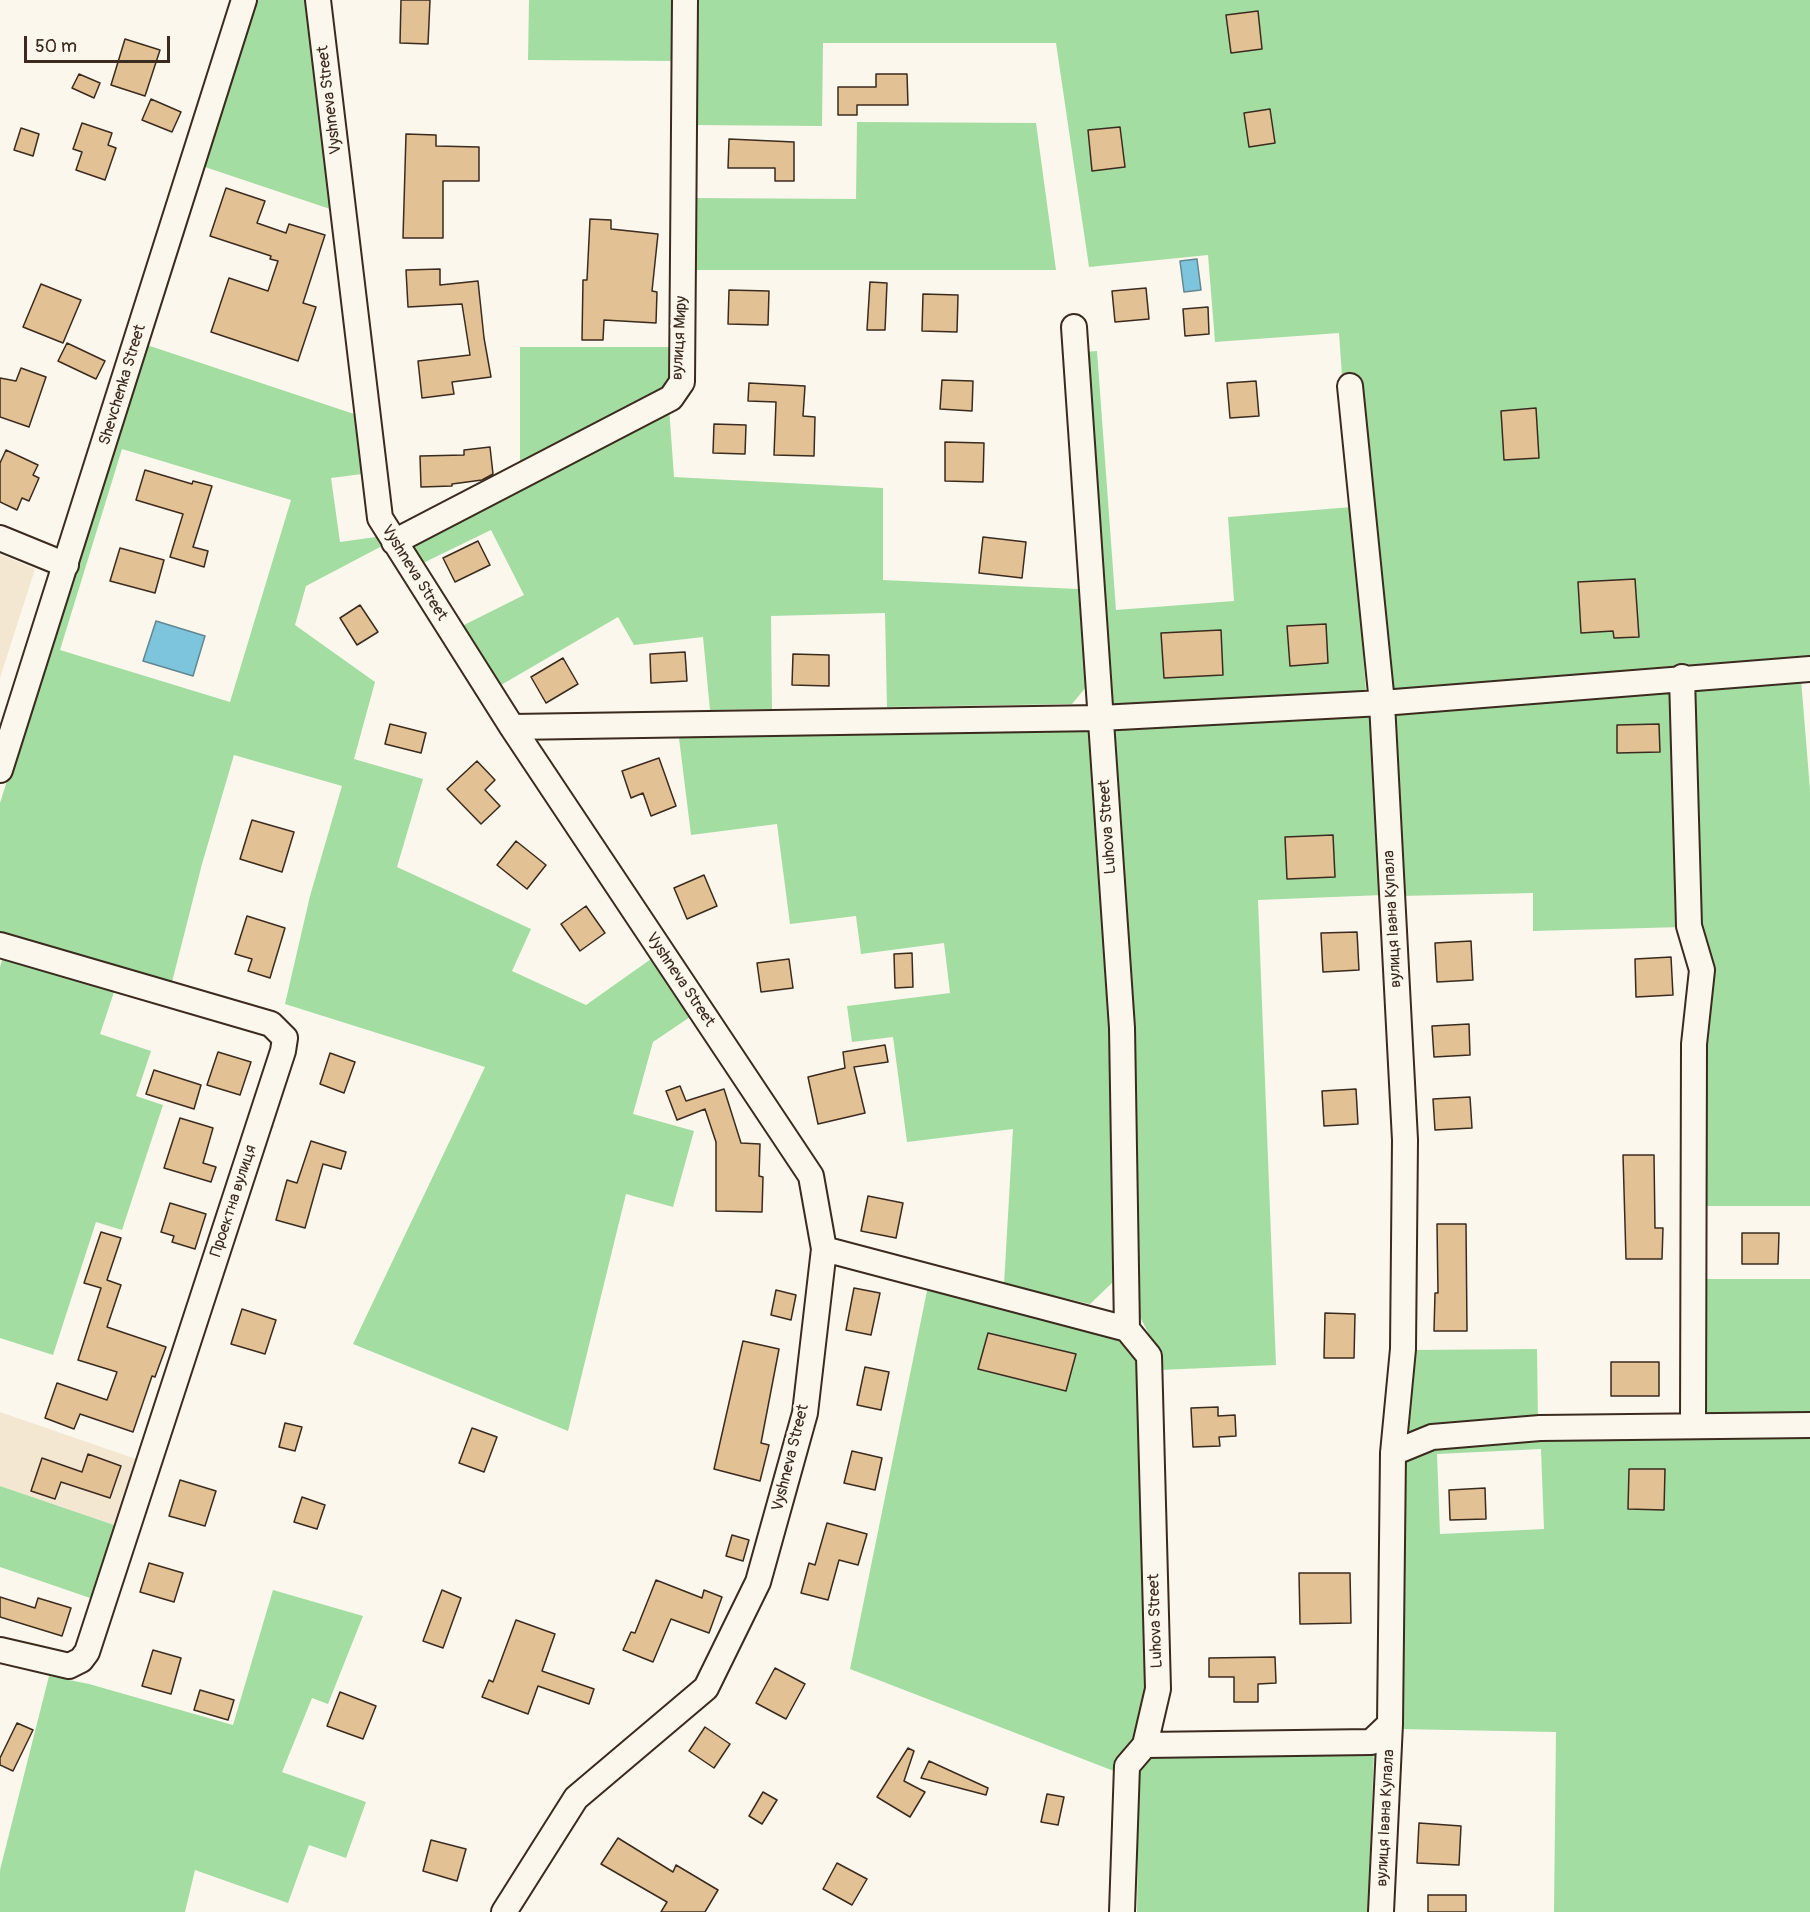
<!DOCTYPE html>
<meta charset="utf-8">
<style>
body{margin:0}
#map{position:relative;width:1810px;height:1912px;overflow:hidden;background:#fbf7ec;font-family:Pangolin,sans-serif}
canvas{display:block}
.scale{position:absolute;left:24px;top:36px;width:146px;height:27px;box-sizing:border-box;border:3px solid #3b2a1e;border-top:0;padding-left:8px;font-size:18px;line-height:21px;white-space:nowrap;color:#3b2a1e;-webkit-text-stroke:4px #fbf7ec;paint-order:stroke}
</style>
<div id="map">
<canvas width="1810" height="1912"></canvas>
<div class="scale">50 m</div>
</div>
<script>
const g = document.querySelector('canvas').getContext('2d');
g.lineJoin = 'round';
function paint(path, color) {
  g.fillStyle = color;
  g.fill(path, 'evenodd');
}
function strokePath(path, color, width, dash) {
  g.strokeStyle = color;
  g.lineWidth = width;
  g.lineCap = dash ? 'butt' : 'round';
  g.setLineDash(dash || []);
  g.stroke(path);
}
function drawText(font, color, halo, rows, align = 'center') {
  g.font = font + ' Pangolin,sans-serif';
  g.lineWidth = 6;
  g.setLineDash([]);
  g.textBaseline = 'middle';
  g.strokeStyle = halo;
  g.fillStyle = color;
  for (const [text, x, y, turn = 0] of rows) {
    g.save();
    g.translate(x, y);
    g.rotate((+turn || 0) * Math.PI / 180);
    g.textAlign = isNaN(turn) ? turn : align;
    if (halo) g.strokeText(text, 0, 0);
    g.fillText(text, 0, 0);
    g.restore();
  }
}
const built = new Path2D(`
 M 0,554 L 35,569 L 0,678 Z
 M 0,1412 L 139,1460 L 117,1526 L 0,1486 Z`);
const green = new Path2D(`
 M 254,0 L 305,0 L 330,209 L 202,166 Z
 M 529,0 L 678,0 L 677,61 L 528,60 Z
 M 692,0 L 1810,0 L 1810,659 L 1387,692 L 1357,375 L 1342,376 L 1339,333 L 1215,342 L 1208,255 L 1089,267 L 1056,43 L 823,43 L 822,126 L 691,125 Z
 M 857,122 L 1036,123 L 1056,270 L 690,270 L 690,198 L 856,199 Z
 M 144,344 L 354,414 L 362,474 L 331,478 L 340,542 L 376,537 L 382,546 L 306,586 L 295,625 L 375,682 L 354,759 L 423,779 L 397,867 L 531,929 L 512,971 L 586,1005 L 651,959 L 690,1017 L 653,1042 L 633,1114 L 694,1131 L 673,1207 L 626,1194 L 568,1431 L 353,1344 L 485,1067 L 285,1004 L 310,896 L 342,786 L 234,755 L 202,864 L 171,986 L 0,933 L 0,803 ZM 122,449 L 291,500 L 230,702 L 60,650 Z
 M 520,347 L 676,347 L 675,380 L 667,393 L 520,468 Z
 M 1097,351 L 1116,610 L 1234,601 L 1228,517 L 1352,507 L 1366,692 L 1111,712 L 1084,352 Z
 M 669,407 L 674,477 L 883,488 L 883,580 L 1078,589 L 1086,687 L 1072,704 L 887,707 L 885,613 L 771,616 L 772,709 L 710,710 L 703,637 L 634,645 L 618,617 L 501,685 L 462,626 L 524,595 L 491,530 L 421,564 L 407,543 Z
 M 1801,679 L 1810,790 L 1810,1206 L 1700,1206 L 1688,687 Z
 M 1675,688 L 1683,927 L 1533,931 L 1533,893 L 1400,896 L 1390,712 Z
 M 1374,713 L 1383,895 L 1258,900 L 1276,1365 L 1159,1370 L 1158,1352 L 1135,1307 L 1110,728 Z
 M 1090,727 L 1114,1028 L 1112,1283 L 1090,1304 L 1004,1284 L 1013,1129 L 907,1142 L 893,1037 L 852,1042 L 847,1006 L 950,993 L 944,943 L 861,954 L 856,916 L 790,924 L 777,824 L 691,835 L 678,730 Z
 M 3,957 L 115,989 L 100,1034 L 151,1051 L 136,1096 L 163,1105 L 122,1230 L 96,1222 L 53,1355 L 0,1338 L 0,967 Z
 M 1699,1279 L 1810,1279 L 1810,1419 L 1699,1418 Z
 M 928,1286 L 1124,1342 L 1141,1359 L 1149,1688 L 1137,1736 L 1119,1756 L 1119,1773 L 850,1669 Z
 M 1537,1349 L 1538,1421 L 1402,1443 L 1410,1350 Z
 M 1810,1431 L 1810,1912 L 1554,1912 L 1556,1732 L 1398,1729 L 1401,1456 L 1433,1443 ZM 1541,1449 L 1544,1529 L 1440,1534 L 1437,1454 Z
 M 0,1486 L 117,1526 L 93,1599 L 0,1567 Z
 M 273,1590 L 363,1616 L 328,1704 L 312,1698 L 282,1772 L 366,1802 L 346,1858 L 309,1845 L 288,1903 L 195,1870 L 185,1912 L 0,1912 L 0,1870 L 49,1676 L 89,1684 L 233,1725 Z
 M 1374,1750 L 1368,1912 L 1137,1912 L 1139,1767 L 1151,1752 Z`);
const water = new Path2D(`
 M 1197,259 L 1201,290 L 1184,292 L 1180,261 Z
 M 156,621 L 205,636 L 193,676 L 143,661 Z`);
const building = new Path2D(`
 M 401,0 L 430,0 L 428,44 L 400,43 Z
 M 1258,11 L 1262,49 L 1231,53 L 1226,15 Z
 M 125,39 L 160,50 L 145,96 L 111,85 Z
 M 79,74 L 100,83 L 94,98 L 72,88 Z
 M 876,74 L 907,74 L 908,105 L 857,105 L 857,115 L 838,115 L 838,87 L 876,87 Z
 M 151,99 L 181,112 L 172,132 L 142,120 Z
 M 1270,109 L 1275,143 L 1249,147 L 1244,113 Z
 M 82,123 L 112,133 L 108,145 L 116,148 L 105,180 L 76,170 L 82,152 L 73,149 Z
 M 1120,127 L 1125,167 L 1092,171 L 1088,130 Z
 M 21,128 L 39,134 L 33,156 L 14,150 Z
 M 406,134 L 436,135 L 436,146 L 479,147 L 479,181 L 443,181 L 443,238 L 403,238 Z
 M 729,139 L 794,142 L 794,181 L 775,181 L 775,168 L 728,168 Z
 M 226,188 L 265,201 L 257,223 L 286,233 L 289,224 L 325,235 L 303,303 L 316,307 L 298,361 L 211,332 L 229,278 L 268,291 L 278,261 L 270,259 L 271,256 L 210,236 Z
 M 590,219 L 611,220 L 611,229 L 658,234 L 652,291 L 657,292 L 656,323 L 604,320 L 603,340 L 582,340 L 583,280 L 587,280 Z
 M 440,269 L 440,285 L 478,281 L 484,338 L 491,377 L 452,382 L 454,394 L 422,398 L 418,361 L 470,355 L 462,304 L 408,307 L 406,270 Z
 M 870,282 L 887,283 L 885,330 L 867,330 Z
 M 41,284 L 81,300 L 63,343 L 23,327 Z
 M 1146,288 L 1149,319 L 1115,322 L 1112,291 Z
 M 729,290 L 769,291 L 768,325 L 728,324 Z
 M 923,294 L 958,295 L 957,332 L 922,331 Z
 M 1208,307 L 1209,334 L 1185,336 L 1183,309 Z
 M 67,343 L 105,361 L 96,379 L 58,361 Z
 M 21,368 L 46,377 L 29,427 L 0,417 L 0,378 L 16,381 Z
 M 942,380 L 973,381 L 972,411 L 940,409 Z
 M 1256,381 L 1259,416 L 1230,418 L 1227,383 Z
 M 749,383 L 805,386 L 803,416 L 815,417 L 814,456 L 774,455 L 776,402 L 748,401 Z
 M 1536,408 L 1539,458 L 1504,460 L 1501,411 Z
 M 714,424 L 746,425 L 745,454 L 713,453 Z
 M 945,442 L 984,443 L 983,482 L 945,481 Z
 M 490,447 L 493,474 L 482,480 L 452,484 L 452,486 L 421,487 L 420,456 L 464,455 L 464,450 Z
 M 6,450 L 38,465 L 33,475 L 39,478 L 29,501 L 22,498 L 17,510 L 0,502 L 0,463 Z
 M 145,470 L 192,484 L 193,481 L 212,486 L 193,547 L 208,551 L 204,567 L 170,557 L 183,514 L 136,500 Z
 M 983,537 L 1026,542 L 1022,578 L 979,573 Z
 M 478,541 L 490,565 L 455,582 L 443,558 Z
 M 120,548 L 164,560 L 155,593 L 110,581 Z
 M 1635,579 L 1639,637 L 1614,638 L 1613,631 L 1581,633 L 1578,582 Z
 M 360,605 L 378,632 L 357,645 L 340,618 Z
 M 1326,624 L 1328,663 L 1290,666 L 1287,626 Z
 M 1221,630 L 1223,675 L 1164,678 L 1161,633 Z
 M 685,652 L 687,681 L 651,683 L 650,654 Z
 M 793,654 L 829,655 L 829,686 L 792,685 Z
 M 563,658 L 578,684 L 546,703 L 531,677 Z
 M 390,724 L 426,733 L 421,753 L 385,744 Z
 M 1659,724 L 1660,752 L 1617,753 L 1617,725 Z
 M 659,758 L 676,806 L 651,816 L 643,793 L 631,798 L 622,771 Z
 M 477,761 L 495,780 L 485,790 L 500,806 L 481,824 L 447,789 Z
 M 252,820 L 294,832 L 282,872 L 240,859 Z
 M 1333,835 L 1335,877 L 1287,879 L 1285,837 Z
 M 516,841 L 546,865 L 527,889 L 497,865 Z
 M 704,875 L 717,906 L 687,919 L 674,888 Z
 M 586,906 L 605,933 L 580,951 L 561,924 Z
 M 247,916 L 285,928 L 270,978 L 248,971 L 252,959 L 235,954 Z
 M 1357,932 L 1359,970 L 1323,972 L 1321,933 Z
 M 1471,941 L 1473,980 L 1437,982 L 1435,943 Z
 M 912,953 L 913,987 L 895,988 L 894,954 Z
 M 1671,957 L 1673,995 L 1636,997 L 1635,959 Z
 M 789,959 L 793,988 L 761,992 L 757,963 Z
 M 1469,1024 L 1470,1055 L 1434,1057 L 1432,1026 Z
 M 885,1045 L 888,1062 L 854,1067 L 865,1113 L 818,1124 L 808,1077 L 845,1068 L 843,1052 Z
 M 218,1052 L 251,1062 L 240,1095 L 207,1085 Z
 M 330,1053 L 355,1062 L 344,1093 L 320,1084 Z
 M 154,1070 L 201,1085 L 194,1109 L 146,1094 Z
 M 680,1086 L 686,1101 L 724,1089 L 741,1143 L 760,1144 L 759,1176 L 763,1177 L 762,1212 L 716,1211 L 716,1142 L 705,1109 L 677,1120 L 666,1091 Z
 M 1356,1089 L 1358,1124 L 1324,1126 L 1322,1091 Z
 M 1470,1097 L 1472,1128 L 1435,1130 L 1433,1099 Z
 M 180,1118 L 213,1128 L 203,1163 L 216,1167 L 211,1182 L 164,1168 Z
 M 311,1141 L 346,1152 L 341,1169 L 323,1164 L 305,1228 L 276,1220 L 287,1180 L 297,1183 Z
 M 1623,1155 L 1654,1155 L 1655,1228 L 1663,1228 L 1662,1259 L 1626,1259 Z
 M 868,1196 L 903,1203 L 896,1238 L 861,1231 Z
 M 170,1203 L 206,1214 L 195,1249 L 172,1242 L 174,1236 L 161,1232 Z
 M 1437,1224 L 1466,1224 L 1467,1331 L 1434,1331 L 1435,1293 L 1438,1293 Z
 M 101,1232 L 121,1238 L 107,1280 L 121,1285 L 107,1327 L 166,1347 L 155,1377 L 152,1376 L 133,1432 L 80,1414 L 74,1429 L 45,1418 L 57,1383 L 107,1400 L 117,1372 L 78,1360 L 101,1288 L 84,1283 Z
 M 1742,1233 L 1779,1233 L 1778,1264 L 1742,1264 Z
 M 854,1288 L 880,1293 L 871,1335 L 846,1330 Z
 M 776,1290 L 796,1295 L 791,1320 L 771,1315 Z
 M 242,1309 L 276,1320 L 265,1354 L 231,1344 Z
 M 1325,1313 L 1355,1314 L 1354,1358 L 1324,1358 Z
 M 988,1333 L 1076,1354 L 1066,1391 L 978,1369 Z
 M 743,1341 L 779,1349 L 761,1443 L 769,1445 L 760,1481 L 714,1469 Z
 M 1611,1362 L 1659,1362 L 1659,1396 L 1611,1396 Z
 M 865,1367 L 889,1372 L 881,1410 L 857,1405 Z
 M 1218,1407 L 1218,1416 L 1235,1415 L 1236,1436 L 1219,1437 L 1220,1446 L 1193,1447 L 1191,1408 Z
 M 285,1423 L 302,1427 L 295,1451 L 279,1447 Z
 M 472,1428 L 497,1437 L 484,1472 L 459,1463 Z
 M 852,1451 L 882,1458 L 875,1490 L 844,1483 Z
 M 88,1454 L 121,1466 L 110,1498 L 61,1482 L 55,1499 L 31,1491 L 42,1458 L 82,1472 Z
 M 1629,1469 L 1665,1469 L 1664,1510 L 1628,1509 Z
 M 180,1480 L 216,1491 L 205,1526 L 169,1516 Z
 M 1485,1488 L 1486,1519 L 1450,1520 L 1449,1490 Z
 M 302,1497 L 325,1505 L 317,1529 L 294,1522 Z
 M 827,1523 L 867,1534 L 858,1565 L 839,1560 L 828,1600 L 801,1593 L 809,1563 L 815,1565 Z
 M 732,1535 L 749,1540 L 743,1561 L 726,1556 Z
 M 149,1563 L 183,1573 L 174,1602 L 140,1592 Z
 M 1299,1573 L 1350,1573 L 1351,1623 L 1300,1624 Z
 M 656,1580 L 702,1598 L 704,1590 L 722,1597 L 709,1633 L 671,1619 L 653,1662 L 623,1650 L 631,1632 L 635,1633 Z
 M 442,1590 L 461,1598 L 443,1648 L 423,1641 Z
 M 0,1597 L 35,1608 L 38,1598 L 71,1608 L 62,1636 L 0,1617 Z
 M 516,1620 L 555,1634 L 542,1671 L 594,1689 L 589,1704 L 538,1686 L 528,1714 L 482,1697 L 489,1680 L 493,1682 Z
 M 153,1650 L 181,1658 L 171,1694 L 142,1686 Z
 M 1275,1657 L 1276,1683 L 1258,1684 L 1258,1702 L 1234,1702 L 1234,1677 L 1209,1677 L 1209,1658 Z
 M 775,1668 L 805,1684 L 786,1719 L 756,1703 Z
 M 200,1690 L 234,1700 L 228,1720 L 194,1710 Z
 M 340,1692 L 376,1706 L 363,1739 L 327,1726 Z
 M 17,1723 L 33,1730 L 13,1771 L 0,1765 L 0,1758 Z
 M 705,1727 L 730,1744 L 714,1768 L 689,1751 Z
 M 908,1748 L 914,1751 L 904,1781 L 925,1792 L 910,1817 L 877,1797 Z
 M 929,1761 L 988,1788 L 986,1795 L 921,1778 Z
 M 763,1792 L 777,1800 L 762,1824 L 749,1816 Z
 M 1047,1794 L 1064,1797 L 1058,1825 L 1041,1822 Z
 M 1419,1823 L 1461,1826 L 1459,1865 L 1417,1863 Z
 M 618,1838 L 673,1872 L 676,1865 L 718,1890 L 705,1912 L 661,1912 L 667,1902 L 601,1864 Z
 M 431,1840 L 466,1849 L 457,1881 L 423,1871 Z
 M 837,1863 L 867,1879 L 852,1905 L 823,1889 Z
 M 1428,1895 L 1466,1895 L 1466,1912 L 1428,1912 Z`);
const minor = new Path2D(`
 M 318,0 L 380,518 L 512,727 L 811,1176 L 824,1249 L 805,1413 L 758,1582 L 706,1688 L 576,1798 L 504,1912
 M 1074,327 L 1122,1028 L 1127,1329
 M 0,538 L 66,565
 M 394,542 L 671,398 L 682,382 L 685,0
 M 1682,677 L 1689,926 L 1702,970 L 1694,1044 L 1693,1424
 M 512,727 L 1100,718 L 1382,703 L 1810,669
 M 0,770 L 244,0
 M 0,945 L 271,1024 L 285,1038 L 283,1051 L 87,1652 L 81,1660 L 69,1666 L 0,1650
 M 824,1249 L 1127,1329 L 1149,1356 L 1158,1689 L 1145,1745 L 1127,1766 L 1122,1912
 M 1393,1453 L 1432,1437 L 1540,1428 L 1810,1425
 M 1145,1745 L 1371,1742 L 1390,1724 L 1393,1453 L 1403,1349 L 1405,1140 L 1382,703 L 1350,386
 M 1381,1912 L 1390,1724`);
const streetNames = [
 ["Vyshneva Street",330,100,-97],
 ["вулиця Миру",680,338,-87],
 ["Shevchenka Street",123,385,-73],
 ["Vyshneva Street",414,573,58],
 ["Luhova Street",1108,827,-94],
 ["вулиця Івана Купала",1393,919,-93],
 ["Vyshneva Street",680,980,56],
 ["Проектна вулиця",234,1201,-72],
 ["Vyshneva Street",791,1458,-76],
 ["Luhova Street",1156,1621,-92],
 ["вулиця Івана Купала",1386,1818,-87]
];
paint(built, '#f4e7d2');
paint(green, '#a3dda2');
paint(water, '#7cc5dc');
strokePath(water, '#628790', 1.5);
paint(building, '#e2c295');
strokePath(building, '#3b2a1e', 1.5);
strokePath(minor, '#3b2a1e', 28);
strokePath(minor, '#fbf7ec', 24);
drawText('16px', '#3b2a1e', '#fbf7ec', streetNames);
</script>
